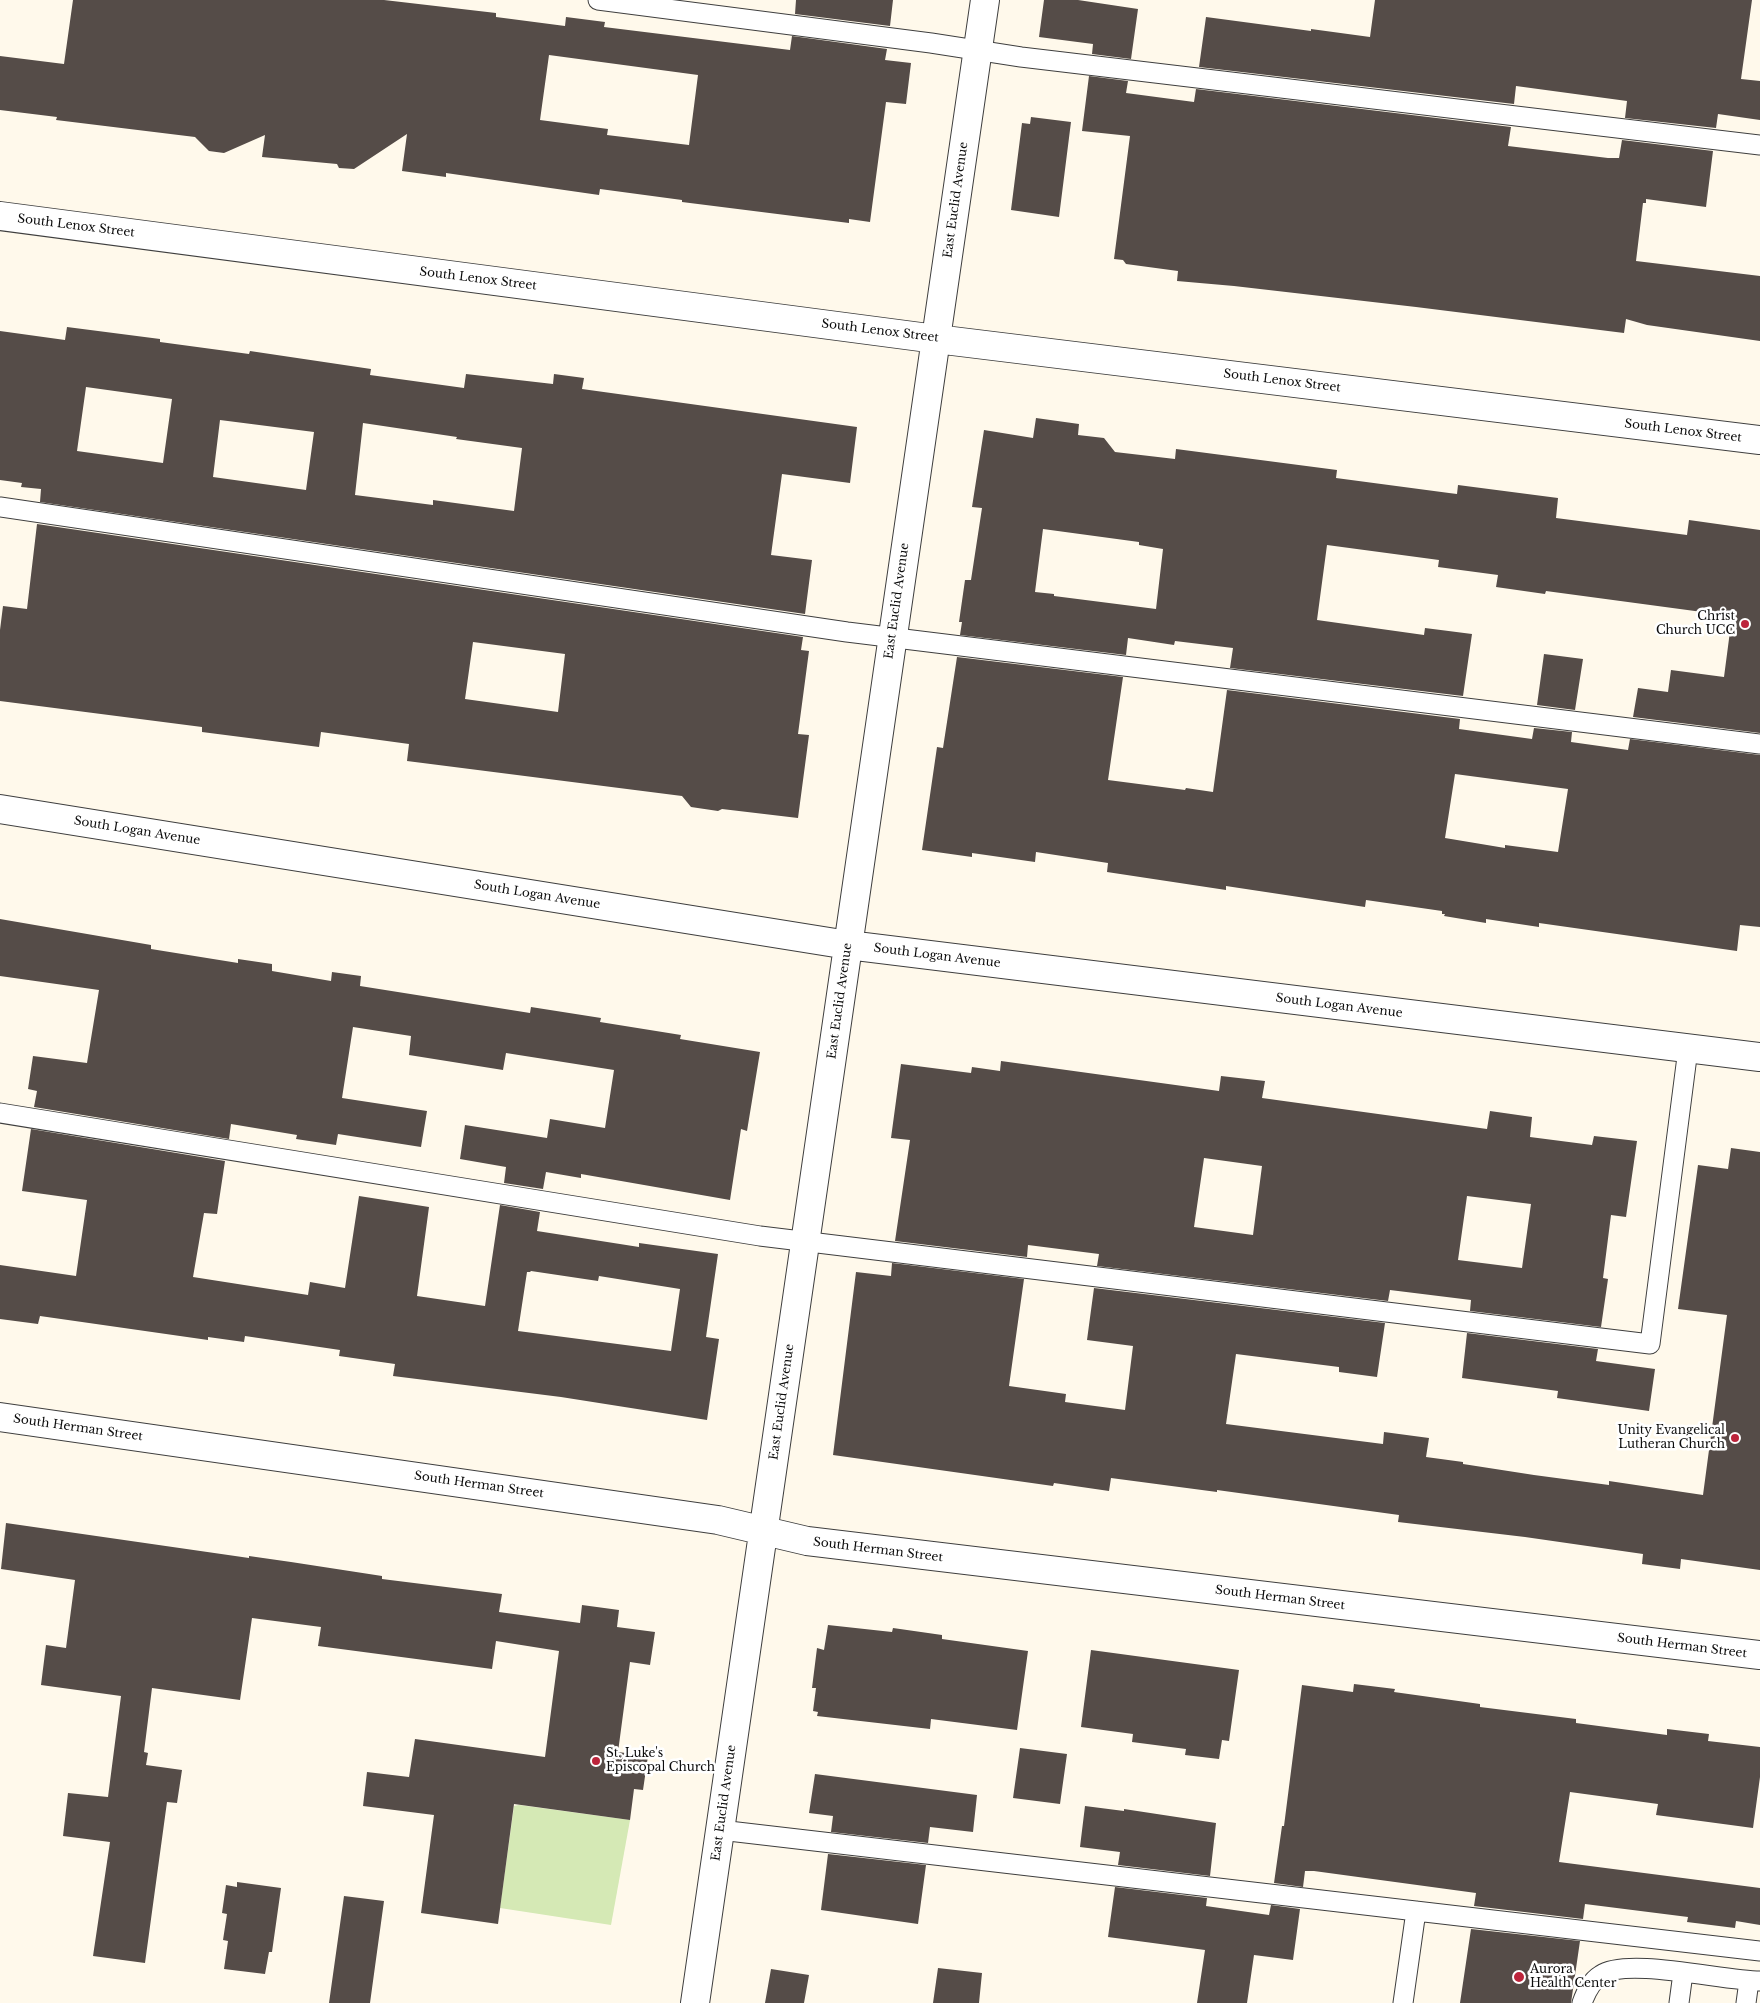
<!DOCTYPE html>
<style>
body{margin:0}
canvas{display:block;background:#fff9eb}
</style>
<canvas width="1760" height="2003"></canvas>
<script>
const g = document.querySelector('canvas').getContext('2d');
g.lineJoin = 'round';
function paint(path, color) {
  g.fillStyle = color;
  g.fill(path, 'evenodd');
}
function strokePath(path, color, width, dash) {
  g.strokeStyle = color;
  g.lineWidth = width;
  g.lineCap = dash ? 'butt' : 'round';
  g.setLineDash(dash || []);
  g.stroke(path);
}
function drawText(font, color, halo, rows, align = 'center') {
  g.font = font + ' "Libre Baskerville",serif';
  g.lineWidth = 5;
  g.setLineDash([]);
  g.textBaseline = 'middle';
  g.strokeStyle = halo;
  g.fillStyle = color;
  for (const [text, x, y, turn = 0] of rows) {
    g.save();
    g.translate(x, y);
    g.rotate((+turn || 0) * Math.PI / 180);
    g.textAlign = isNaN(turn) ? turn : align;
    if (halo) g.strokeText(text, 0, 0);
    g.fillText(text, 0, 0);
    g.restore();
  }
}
const green = new Path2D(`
 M 519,1805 L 630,1820 L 611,1925 L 500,1908 L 514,1806 Z`);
const building = new Path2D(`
 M 73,0 L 384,0 L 496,13 L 496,17 L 565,26 L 566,17 L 605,22 L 604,27 L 790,50 L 792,36 L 887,49 L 885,60 L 911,63 L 906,104 L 886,102 L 870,222 L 849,219 L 849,223 L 682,202 L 682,200 L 600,189 L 599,195 L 446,173 L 446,177 L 402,171 L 407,134 L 354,169 L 339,168 L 337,164 L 262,157 L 265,135 L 224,153 L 209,151 L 195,137 L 56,120 L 57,117 L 0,110 L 0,56 L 64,64 ZM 549,55 L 698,75 L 689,145 L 607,135 L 608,129 L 540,120 Z
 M 796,0 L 893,0 L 890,26 L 795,14 Z
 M 1044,0 L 1078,0 L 1138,9 L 1131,59 L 1092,54 L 1093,44 L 1039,37 Z
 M 1375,0 L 1752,0 L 1741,79 L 1760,81 L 1760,120 L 1718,114 L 1716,128 L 1625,118 L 1627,101 L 1516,86 L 1514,104 L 1199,67 L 1206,17 L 1311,31 L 1311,29 L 1370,37 Z
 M 1089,76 L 1128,81 L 1126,93 L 1194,102 L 1196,89 L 1511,127 L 1508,146 L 1608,158 L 1619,158 L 1622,140 L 1713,151 L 1706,207 L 1646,199 L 1646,203 L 1643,203 L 1636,261 L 1760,276 L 1760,341 L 1647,325 L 1626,319 L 1624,333 L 1416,307 L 1234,286 L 1177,281 L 1178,271 L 1126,264 L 1123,260 L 1114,259 L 1130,136 L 1082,131 Z
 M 1031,117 L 1071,122 L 1059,217 L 1011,210 L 1022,123 L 1030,124 Z
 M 67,327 L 160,339 L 160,342 L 249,354 L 250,351 L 371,369 L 370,375 L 464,388 L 466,374 L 553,384 L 554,374 L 584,378 L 582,389 L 857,427 L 850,483 L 782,474 L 771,555 L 812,560 L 805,614 L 40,502 L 41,489 L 21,487 L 22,483 L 0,480 L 0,331 L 65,340 ZM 86,387 L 172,399 L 163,463 L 77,451 ZM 220,420 L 314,432 L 306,490 L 213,477 ZM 363,423 L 457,437 L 456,439 L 522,448 L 514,511 L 433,500 L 433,505 L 355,495 Z
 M 1036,418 L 1079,424 L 1078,435 L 1104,438 L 1115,452 L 1175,459 L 1176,449 L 1337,470 L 1336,478 L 1449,493 L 1457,494 L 1458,485 L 1558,498 L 1556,518 L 1687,535 L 1689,520 L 1760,530 L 1760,733 L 1633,717 L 1638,688 L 1668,692 L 1671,670 L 1724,677 L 1732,616 L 1546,591 L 1545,594 L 1496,587 L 1498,575 L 1438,567 L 1439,560 L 1327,545 L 1317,620 L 1424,635 L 1425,628 L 1472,634 L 1463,696 L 1230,668 L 1233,648 L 1175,641 L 1174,645 L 1128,638 L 1126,655 L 960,635 L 962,622 L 959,622 L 965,580 L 971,580 L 982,508 L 972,507 L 984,430 L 1033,438 ZM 1043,529 L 1139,542 L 1139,545 L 1163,549 L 1156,609 L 1054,596 L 1054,594 L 1035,592 Z
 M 37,524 L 803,637 L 801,650 L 809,651 L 798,734 L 809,735 L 798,818 L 722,809 L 718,811 L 691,807 L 682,796 L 407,761 L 409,744 L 321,732 L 319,747 L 202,732 L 202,727 L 0,701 L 0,630 L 3,606 L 27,609 ZM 473,642 L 565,654 L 558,712 L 465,699 Z
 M 1544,654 L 1583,659 L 1575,710 L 1537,705 Z
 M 957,657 L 1123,677 L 1108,780 L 1185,790 L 1186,788 L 1213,792 L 1227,690 L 1460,719 L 1459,729 L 1532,739 L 1534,728 L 1572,732 L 1571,742 L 1628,750 L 1630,739 L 1760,755 L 1760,927 L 1740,925 L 1737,951 L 1539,923 L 1539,927 L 1486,919 L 1486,923 L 1444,916 L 1445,914 L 1442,914 L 1442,911 L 1366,900 L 1365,907 L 1226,886 L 1226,890 L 1107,872 L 1108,863 L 1036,852 L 1035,862 L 972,853 L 972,857 L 922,850 L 937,747 L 943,748 ZM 1455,774 L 1568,789 L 1558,852 L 1505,845 L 1505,848 L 1445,838 Z
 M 0,919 L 151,945 L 151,949 L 238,963 L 238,959 L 272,964 L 272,971 L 331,981 L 332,972 L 361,976 L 360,986 L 530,1013 L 531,1007 L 601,1018 L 600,1022 L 681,1035 L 680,1039 L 760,1052 L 747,1131 L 741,1129 L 730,1200 L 581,1174 L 581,1178 L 546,1172 L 543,1189 L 504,1183 L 506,1167 L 460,1159 L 465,1125 L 547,1138 L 550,1119 L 605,1128 L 614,1070 L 506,1053 L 503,1070 L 409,1055 L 411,1036 L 353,1027 L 342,1098 L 427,1111 L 421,1147 L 338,1134 L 336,1145 L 296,1139 L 297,1135 L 231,1124 L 229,1139 L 34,1107 L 37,1091 L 28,1089 L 33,1056 L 87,1063 L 99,990 L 0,976 Z
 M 1001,1061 L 1219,1091 L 1221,1076 L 1265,1081 L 1262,1098 L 1487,1129 L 1490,1111 L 1532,1117 L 1530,1137 L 1592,1145 L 1594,1136 L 1637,1141 L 1626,1217 L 1611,1215 L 1603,1278 L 1608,1279 L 1601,1327 L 1470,1311 L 1471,1300 L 1390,1290 L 1388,1301 L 1097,1266 L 1099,1254 L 1028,1245 L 1027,1257 L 895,1241 L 910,1140 L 891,1138 L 901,1064 L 971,1073 L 972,1067 L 1000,1071 ZM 1204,1158 L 1262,1166 L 1253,1235 L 1194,1227 ZM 1467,1196 L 1531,1204 L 1522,1268 L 1458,1260 Z
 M 31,1129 L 225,1161 L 217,1214 L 204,1213 L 193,1277 L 308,1295 L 310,1282 L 345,1288 L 359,1196 L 429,1207 L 417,1296 L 485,1306 L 500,1205 L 540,1212 L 537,1231 L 639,1247 L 639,1243 L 718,1254 L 706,1337 L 719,1339 L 707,1420 L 561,1397 L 393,1376 L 395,1364 L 339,1356 L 340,1350 L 245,1336 L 244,1342 L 208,1337 L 208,1340 L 40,1316 L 38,1324 L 0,1319 L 0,1265 L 76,1276 L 87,1200 L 22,1191 ZM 531,1271 L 598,1281 L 599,1276 L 680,1289 L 671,1351 L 518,1331 L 527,1272 L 530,1272 Z
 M 1731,1148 L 1760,1152 L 1760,1570 L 1681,1559 L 1680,1569 L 1642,1564 L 1643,1554 L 1525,1537 L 1398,1522 L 1399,1515 L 1217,1490 L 1217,1492 L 1111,1478 L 1109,1491 L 1054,1483 L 1053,1486 L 833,1455 L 856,1272 L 891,1276 L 892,1263 L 1024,1279 L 1009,1386 L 1066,1394 L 1065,1402 L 1125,1410 L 1133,1346 L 1087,1340 L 1094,1288 L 1385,1323 L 1377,1377 L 1339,1372 L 1339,1367 L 1236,1354 L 1226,1424 L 1383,1444 L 1384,1432 L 1429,1438 L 1426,1457 L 1463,1462 L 1463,1464 L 1534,1475 L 1609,1485 L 1609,1481 L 1703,1495 L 1727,1315 L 1678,1309 L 1698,1165 L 1728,1169 Z
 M 1467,1333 L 1598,1349 L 1596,1361 L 1655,1369 L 1649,1411 L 1557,1398 L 1558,1391 L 1462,1378 Z
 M 6,1523 L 249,1558 L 249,1556 L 291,1562 L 382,1576 L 382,1579 L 502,1594 L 499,1612 L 580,1623 L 582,1605 L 619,1610 L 617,1627 L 655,1632 L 650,1665 L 630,1662 L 618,1752 L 648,1756 L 643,1790 L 634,1789 L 630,1820 L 514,1804 L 498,1924 L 421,1913 L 434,1815 L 363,1806 L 367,1772 L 409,1777 L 415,1739 L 545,1757 L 559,1651 L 496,1641 L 492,1669 L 318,1646 L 321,1627 L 252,1618 L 240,1700 L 152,1688 L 144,1752 L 148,1753 L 146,1765 L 182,1770 L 177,1803 L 167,1802 L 145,1963 L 93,1956 L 110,1842 L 63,1836 L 68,1793 L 108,1797 L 121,1696 L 41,1685 L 46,1645 L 66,1648 L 75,1580 L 1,1569 Z
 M 828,1625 L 892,1632 L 893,1628 L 942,1635 L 942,1639 L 1028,1651 L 1017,1730 L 931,1719 L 930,1729 L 817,1716 L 818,1712 L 813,1711 L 816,1688 L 812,1688 L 817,1648 L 824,1650 Z
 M 1091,1650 L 1239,1670 L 1229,1741 L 1222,1740 L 1219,1759 L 1185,1755 L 1186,1749 L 1132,1742 L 1133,1734 L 1081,1727 Z
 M 1354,1684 L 1395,1689 L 1394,1692 L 1480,1704 L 1480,1707 L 1576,1719 L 1576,1723 L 1667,1735 L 1667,1729 L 1709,1734 L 1708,1741 L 1760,1747 L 1760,1777 L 1753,1828 L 1656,1815 L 1658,1804 L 1570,1792 L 1559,1862 L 1760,1888 L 1760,1925 L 1736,1921 L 1735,1928 L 1687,1922 L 1688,1917 L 1585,1904 L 1583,1919 L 1474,1906 L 1476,1893 L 1314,1871 L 1305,1871 L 1303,1887 L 1274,1883 L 1282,1826 L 1284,1826 L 1302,1685 L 1353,1692 Z
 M 1020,1748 L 1067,1754 L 1060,1804 L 1013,1798 Z
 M 815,1774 L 977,1795 L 973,1832 L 930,1827 L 928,1843 L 831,1832 L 833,1816 L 809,1813 Z
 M 1085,1806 L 1124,1811 L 1124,1809 L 1216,1823 L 1210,1876 L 1118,1865 L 1120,1852 L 1080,1847 Z
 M 828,1854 L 926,1865 L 918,1924 L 821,1910 Z
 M 237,1882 L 281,1888 L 272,1952 L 269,1952 L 265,1974 L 224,1969 L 228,1941 L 223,1940 L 227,1914 L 222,1913 L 226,1885 L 237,1887 Z
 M 1115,1887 L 1207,1898 L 1206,1906 L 1269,1915 L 1271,1905 L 1300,1909 L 1293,1960 L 1254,1955 L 1247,2003 L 1197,2003 L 1205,1950 L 1108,1937 Z
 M 344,1896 L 384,1901 L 370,2003 L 329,2003 Z
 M 1471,1929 L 1580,1941 L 1571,2003 L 1460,2003 Z
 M 938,1968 L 982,1973 L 979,2003 L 933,2003 Z
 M 771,1969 L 809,1975 L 804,2003 L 765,2003 Z`);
const lane = new Path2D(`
 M 598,0 L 931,43 L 1021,57 L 1760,145
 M 0,507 L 847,632 L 1760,744
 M 0,1113 L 760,1236 L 1650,1344 L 1688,1049
 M 720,1830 L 1760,1951
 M 1403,2003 L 1416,1911
 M 1582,2003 C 1586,1992 1591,1981 1601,1975 C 1627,1957 1724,1981 1760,1981
 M 1679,2003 L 1683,1973
 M 1746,2003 L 1749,1981`);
const street = new Path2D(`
 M 0,216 L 936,339 L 1760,440
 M 0,809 L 848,945 L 1760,1057
 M 0,1417 L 718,1520 L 807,1541 L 1760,1655
 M 695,2003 L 985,0`);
const markers = [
 [1745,624,5,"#bc243b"],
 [1735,1438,5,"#bc243b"],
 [596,1761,5,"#bc243b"],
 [1519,1977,6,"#bc243b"]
];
const streetNames = [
 ["East Euclid Avenue",956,200,-82],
 ["South Lenox Street",76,226,7],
 ["South Lenox Street",478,279,7],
 ["South Lenox Street",880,331,7],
 ["South Lenox Street",1282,381,7],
 ["South Lenox Street",1683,431,7],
 ["East Euclid Avenue",897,601,-82],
 ["South Logan Avenue",137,831,9],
 ["South Logan Avenue",537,895,9],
 ["South Logan Avenue",937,956,7],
 ["East Euclid Avenue",840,1001,-82],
 ["South Logan Avenue",1339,1006,7],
 ["East Euclid Avenue",782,1402,-82],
 ["South Herman Street",78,1428,8],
 ["South Herman Street",479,1485,8],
 ["South Herman Street",878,1550,7],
 ["South Herman Street",1280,1598,7],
 ["South Herman Street",1682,1646,7],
 ["East Euclid Avenue",724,1803,-82]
];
const poiNames = [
 ["Christ",1735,617],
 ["Church UCC",1735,631],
 ["Unity Evangelical",1725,1431],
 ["Lutheran Church",1725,1445],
 ["St. Luke's",606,1754,"left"],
 ["Episcopal Church",606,1768,"left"],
 ["Aurora",1530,1970,"left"],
 ["Health Center",1530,1984,"left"]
];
paint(green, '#d5e9b5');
paint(building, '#554c48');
strokePath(lane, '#3f3f3f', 21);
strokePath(street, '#3f3f3f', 30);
strokePath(lane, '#fff', 19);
strokePath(street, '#fff', 28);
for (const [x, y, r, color] of markers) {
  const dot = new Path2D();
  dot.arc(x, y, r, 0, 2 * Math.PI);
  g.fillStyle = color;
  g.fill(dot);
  strokePath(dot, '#fff', 2);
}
drawText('12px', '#0c0c0c', '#fff', streetNames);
drawText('12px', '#0c0c0c', '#fff', poiNames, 'right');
</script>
